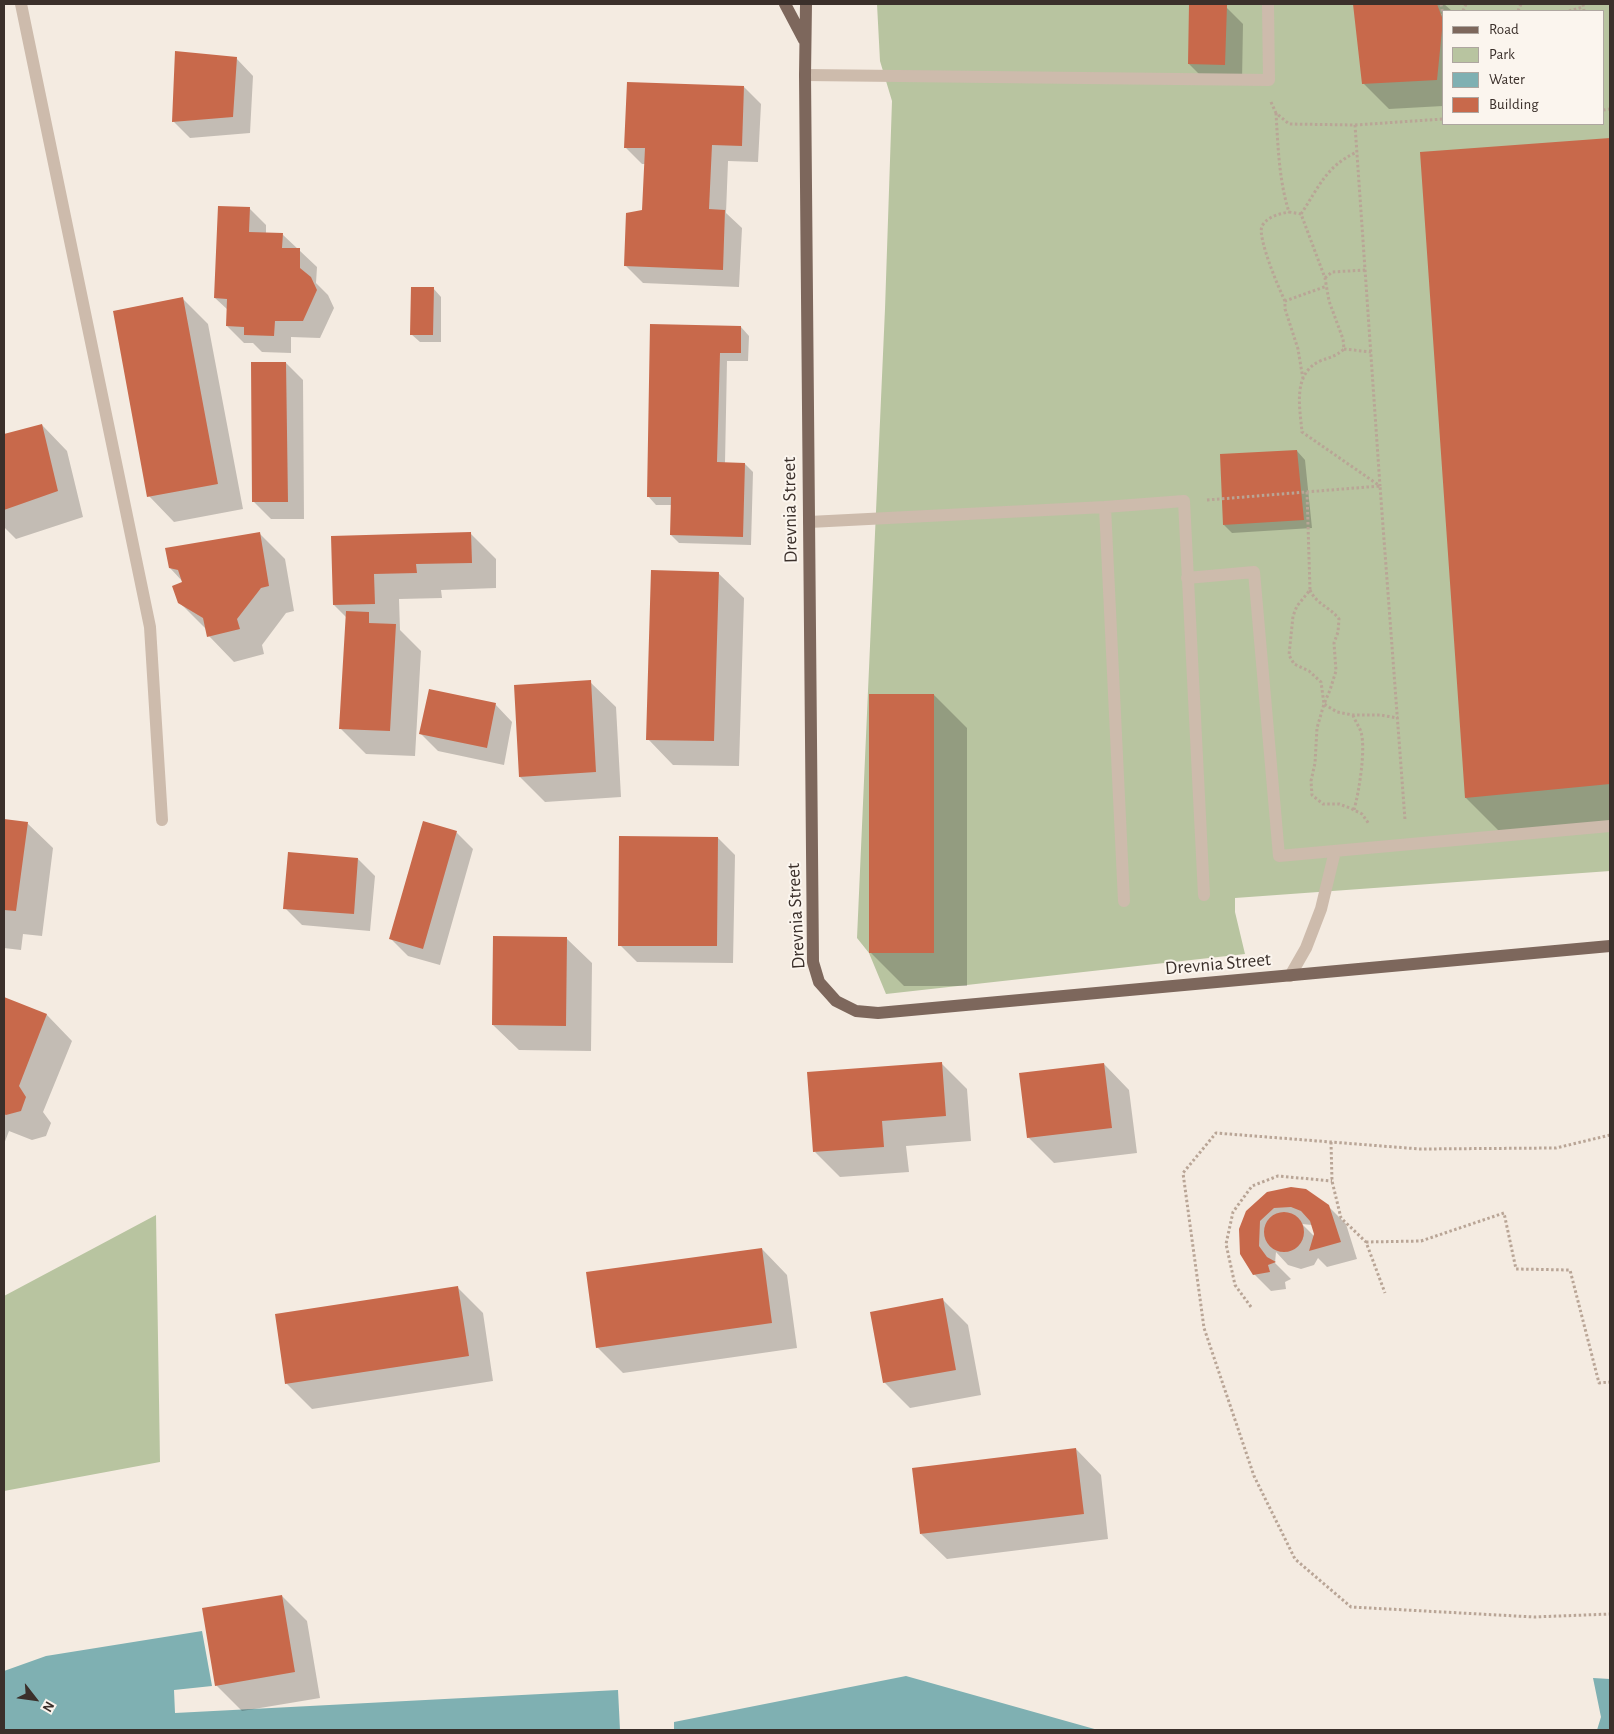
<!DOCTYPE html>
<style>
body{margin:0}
#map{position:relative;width:1614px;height:1734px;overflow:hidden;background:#f4ebe1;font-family:"Alegreya Sans",sans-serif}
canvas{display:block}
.frame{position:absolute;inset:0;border:5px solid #3b302b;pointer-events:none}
.legend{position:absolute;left:1442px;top:10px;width:162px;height:115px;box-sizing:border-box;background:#fbf5ee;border:1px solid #aea6a0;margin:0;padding:6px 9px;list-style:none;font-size:15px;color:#3b302b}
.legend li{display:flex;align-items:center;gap:10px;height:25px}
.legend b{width:25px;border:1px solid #aea6a0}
.north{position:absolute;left:10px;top:1674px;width:50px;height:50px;-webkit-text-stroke:4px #fbf5ee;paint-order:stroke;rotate:120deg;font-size:14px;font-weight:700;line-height:20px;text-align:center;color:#3b302b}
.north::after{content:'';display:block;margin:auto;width:18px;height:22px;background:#3b302b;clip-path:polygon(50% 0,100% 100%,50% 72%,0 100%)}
</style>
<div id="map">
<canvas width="1614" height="1734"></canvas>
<div class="frame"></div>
<ul class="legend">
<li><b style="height:6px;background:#7d675c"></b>Road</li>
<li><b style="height:14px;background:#b8c4a0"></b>Park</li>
<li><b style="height:14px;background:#7fb0b2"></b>Water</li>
<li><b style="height:14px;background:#c8694b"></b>Building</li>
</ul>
<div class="north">N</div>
</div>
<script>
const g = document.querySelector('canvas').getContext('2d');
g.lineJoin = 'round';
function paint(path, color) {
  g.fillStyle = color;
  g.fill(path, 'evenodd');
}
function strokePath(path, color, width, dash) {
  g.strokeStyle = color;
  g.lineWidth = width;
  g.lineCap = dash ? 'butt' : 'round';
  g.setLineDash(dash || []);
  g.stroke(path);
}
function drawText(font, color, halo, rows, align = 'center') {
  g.font = font + ' "Alegreya Sans",sans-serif';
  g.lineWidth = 4;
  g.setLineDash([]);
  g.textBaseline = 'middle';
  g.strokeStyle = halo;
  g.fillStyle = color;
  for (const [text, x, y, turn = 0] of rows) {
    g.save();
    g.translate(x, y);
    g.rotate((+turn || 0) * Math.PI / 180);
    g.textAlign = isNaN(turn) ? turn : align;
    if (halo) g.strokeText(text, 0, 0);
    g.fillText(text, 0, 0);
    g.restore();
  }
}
const green = new Path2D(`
 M 877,4 L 1610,4 L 1610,871 L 1235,898 L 1235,912 L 1245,954 L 886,994 L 869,953 L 857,938 L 885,309 L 892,101 L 880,61 ZM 1443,11 L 1603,11 L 1603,124 L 1443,124 Z
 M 156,1215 L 160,1462 L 4,1491 L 4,1296 Z`);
const water = new Path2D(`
 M 202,1631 L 212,1686 L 174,1690 L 175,1713 L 618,1690 L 620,1730 L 4,1730 L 4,1671 L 46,1656 Z
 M 906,1676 L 1098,1730 L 674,1730 L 674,1722 Z
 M 1593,1678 L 1610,1679 L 1610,1730 L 1597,1730 L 1601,1717 Z`);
const shadow = new Path2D(`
 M 1354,4 L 1444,4 L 1452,11 L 1443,11 L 1443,106 L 1389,109 L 1363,83 Z
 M 1226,7 L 1243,24 L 1242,82 L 1206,81 L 1189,64 Z
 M 236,58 L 253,76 L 250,133 L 190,138 L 173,121 Z
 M 744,87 L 761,104 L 758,162 L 728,161 L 726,213 L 742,228 L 739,287 L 643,283 L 626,266 L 644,211 L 646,164 L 642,164 L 625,147 Z
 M 1610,139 L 1610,821 L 1499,831 L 1466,798 L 1421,153 Z
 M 249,208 L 266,225 L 266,234 L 282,234 L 317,267 L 316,283 L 328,295 L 334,308 L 320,338 L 291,337 L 291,353 L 262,352 L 253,343 L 244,343 L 227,326 L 228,310 L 215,298 Z
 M 433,288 L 441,297 L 441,342 L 420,342 L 411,334 Z
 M 183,299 L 208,324 L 243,509 L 174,522 L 149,496 Z
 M 652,325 L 741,327 L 749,336 L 748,361 L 727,361 L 725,463 L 745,464 L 753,472 L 751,545 L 679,543 L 671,535 L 672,505 L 656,505 L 648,496 Z
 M 286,363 L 303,380 L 304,519 L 271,519 L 254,502 Z
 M 42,425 L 67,451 L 83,517 L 16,539 L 4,527 L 4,435 Z
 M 1297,451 L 1305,460 L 1312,528 L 1232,533 L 1224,525 Z
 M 259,533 L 285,559 L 294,611 L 286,613 L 262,645 L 264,654 L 234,662 L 209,636 L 205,628 L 179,602 L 184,583 L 170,568 Z
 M 470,533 L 496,559 L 496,588 L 441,590 L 442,598 L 399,599 L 400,630 L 421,651 L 415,756 L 366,754 L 340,728 L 347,618 L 334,605 L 333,537 Z
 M 718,573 L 744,598 L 739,766 L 673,765 L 648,739 Z
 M 590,682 L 616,707 L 621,797 L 545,802 L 520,777 Z
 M 934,695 L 967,728 L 967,986 L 904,986 L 870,952 Z
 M 495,704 L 512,722 L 504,765 L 438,751 L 421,734 Z
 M 4,820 L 27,823 L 53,848 L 42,936 L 23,934 L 21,950 L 4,948 Z
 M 456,832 L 473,849 L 440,965 L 408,956 L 391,939 Z
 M 718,838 L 735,855 L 733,963 L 637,962 L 620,945 Z
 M 358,859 L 375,876 L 370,931 L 302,925 L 285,908 Z
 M 566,938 L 592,963 L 591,1051 L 519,1050 L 493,1025 Z
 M 4,999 L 47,1015 L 72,1041 L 43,1112 L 51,1123 L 46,1136 L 32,1140 L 9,1131 L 4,1144 Z
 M 941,1063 L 967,1089 L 971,1141 L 906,1146 L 909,1172 L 840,1177 L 815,1152 Z
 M 1104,1064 L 1129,1090 L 1137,1153 L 1054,1163 L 1028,1137 Z
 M 1268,1193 L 1328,1206 L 1346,1224 L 1357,1259 L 1327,1267 L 1318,1258 L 1314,1265 L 1301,1269 L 1288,1265 L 1276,1252 L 1275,1263 L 1291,1279 L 1285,1282 L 1286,1289 L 1271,1291 L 1254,1274 L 1242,1253 ZM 1302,1224 L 1312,1225 L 1316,1238 Z
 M 762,1249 L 787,1275 L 797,1348 L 623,1373 L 597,1347 Z
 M 457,1287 L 483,1313 L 493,1381 L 312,1409 L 286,1383 Z
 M 943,1300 L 968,1325 L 981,1395 L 910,1408 L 884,1382 Z
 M 1076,1449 L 1101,1475 L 1108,1539 L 947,1559 L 921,1534 Z
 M 282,1596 L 307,1621 L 320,1698 L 242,1711 L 216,1685 Z`);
const building = new Path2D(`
 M 1189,4 L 1227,5 L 1225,65 L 1188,64 Z
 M 1353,4 L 1437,4 L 1443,20 L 1437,80 L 1362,84 Z
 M 175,51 L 237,57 L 233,117 L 172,122 Z
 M 627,82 L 744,86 L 742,146 L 712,145 L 709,209 L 725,210 L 723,270 L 624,266 L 626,213 L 642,210 L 645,148 L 624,148 Z
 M 1610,138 L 1610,784 L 1465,798 L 1420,152 Z
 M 218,206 L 250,207 L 249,232 L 283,233 L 282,248 L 300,248 L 300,268 L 311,277 L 317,290 L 303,321 L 275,321 L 274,336 L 244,335 L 244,327 L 226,326 L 227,299 L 214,298 Z
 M 411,287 L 434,287 L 433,335 L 410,335 Z
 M 183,297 L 218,484 L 147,497 L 113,311 Z
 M 650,324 L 741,326 L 741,353 L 720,353 L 717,462 L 745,463 L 743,537 L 670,535 L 671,497 L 647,497 Z
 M 251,362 L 286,362 L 288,502 L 252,502 Z
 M 42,424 L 58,491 L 4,510 L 4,434 Z
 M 1297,450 L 1304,520 L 1223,525 L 1220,454 Z
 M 260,532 L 269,586 L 261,588 L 237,619 L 240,629 L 207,637 L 203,618 L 178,603 L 172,586 L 182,582 L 178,570 L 169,568 L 165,548 Z
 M 471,532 L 472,563 L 416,564 L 417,573 L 374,574 L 375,604 L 333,605 L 331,536 Z
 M 651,570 L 719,572 L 714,741 L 646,740 Z
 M 346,611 L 369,612 L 369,623 L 396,624 L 390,731 L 339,729 Z
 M 591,680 L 596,772 L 519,777 L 514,685 Z
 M 429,689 L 496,703 L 487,748 L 419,734 Z
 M 869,694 L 934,694 L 934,953 L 869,953 Z
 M 4,819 L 28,822 L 16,911 L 4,910 Z
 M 423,821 L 457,831 L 423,949 L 389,939 Z
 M 619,836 L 718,837 L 717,946 L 618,946 Z
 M 288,852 L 358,858 L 354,914 L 283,909 Z
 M 493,936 L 567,937 L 566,1026 L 492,1025 Z
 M 4,997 L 47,1014 L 19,1086 L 26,1097 L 21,1111 L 6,1115 L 4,1114 Z
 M 942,1062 L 946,1116 L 882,1121 L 884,1147 L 813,1152 L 807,1072 Z
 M 1104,1063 L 1112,1128 L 1027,1138 L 1019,1073 Z
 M 1291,1187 L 1306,1189 L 1329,1205 L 1341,1242 L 1309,1251 L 1314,1234 L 1310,1221 L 1301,1211 L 1291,1207 L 1274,1208 L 1260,1221 L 1259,1246 L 1267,1257 L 1276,1262 L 1268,1265 L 1270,1272 L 1253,1275 L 1240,1254 L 1239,1229 L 1246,1211 L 1267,1192 Z
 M1264 1232a20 20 0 1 1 40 0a20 20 0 1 1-40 0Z
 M 762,1248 L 772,1323 L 596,1348 L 586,1272 Z
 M 458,1286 L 469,1356 L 285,1384 L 275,1314 Z
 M 943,1298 L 956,1370 L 883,1383 L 870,1312 Z
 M 1076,1448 L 1084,1514 L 920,1534 L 912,1468 Z
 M 282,1595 L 295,1672 L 215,1686 L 202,1608 Z`);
const path = new Path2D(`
 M 1441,4 L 1443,15
 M 1583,4 L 1584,11
 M 1463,11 L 1466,4
 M 1518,11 L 1521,4
 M 1569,11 L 1583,7
 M 1271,102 L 1276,113 L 1289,124 L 1355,125 L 1380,486
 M 1603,110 L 1610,109
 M 1276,113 C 1278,146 1279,181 1289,212 L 1301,214 L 1325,278 L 1329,301 L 1343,339 L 1344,349 C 1335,357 1330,357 1320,361 C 1292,374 1300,408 1302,432 L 1380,486
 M 1355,125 L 1443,119
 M 1301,214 C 1319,187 1326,166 1357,152
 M 1325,278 L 1332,272 L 1365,270
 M 1285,301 C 1279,289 1257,237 1262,226 C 1268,216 1279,214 1289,212
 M 1344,349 L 1371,352
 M 1303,379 L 1298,349 L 1285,309 L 1285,301 L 1327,286
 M 1307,492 L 1310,590 L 1297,606 L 1293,616 L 1289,655 L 1294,664 L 1309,671 L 1321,682 L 1324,704 L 1317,728 L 1315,763 L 1311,781 L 1312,795 L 1323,804 L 1339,804 L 1350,808 L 1362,814 L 1369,824
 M 1207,500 L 1380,486 L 1405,820
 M 1310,590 C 1316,604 1330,607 1339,619 L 1338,632 L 1334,643 L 1336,671 L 1330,690 L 1324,704 L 1337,712 L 1353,715 L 1380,715 L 1398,718
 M 1353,715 C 1355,721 1359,726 1361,732 C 1366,749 1359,792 1354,810
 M 1610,1135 L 1556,1148 L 1420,1149 L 1216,1133 L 1183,1173 L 1204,1328 L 1254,1476 L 1295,1559 L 1351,1607 L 1534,1617 L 1610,1614
 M 1331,1142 L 1332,1181 L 1341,1218 L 1366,1242 L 1385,1293
 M 1366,1242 L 1421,1241 L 1504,1213 L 1516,1269 L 1570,1270 L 1599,1383 L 1610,1382
 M 1251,1307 L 1235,1285 L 1226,1244 L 1233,1212 L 1252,1186 L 1278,1176 L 1332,1181`);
const minor = new Path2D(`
 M 21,4 L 150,627 L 162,820
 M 805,75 L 1269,80 L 1268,4
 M 1105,507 L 1184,501 L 1204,895
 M 809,522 L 1105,507 L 1124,901
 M 1187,578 L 1254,572 L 1279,856 L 1610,826
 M 1290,976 L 1306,948 L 1321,909 L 1335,851`);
const major = new Path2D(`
 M 785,4 L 804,40
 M 806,4 L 805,75 L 813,962 L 819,982 L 836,1001 L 856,1011 L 878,1013 L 1610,946`);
const streetNames = [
 ["Drevnia Street",790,510,-91],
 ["Drevnia Street",796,916,-93],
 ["Drevnia Street",1218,964,-5]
];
paint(green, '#b8c4a0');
paint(water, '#7fb0b2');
paint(shadow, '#0003');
paint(building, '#c8694b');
strokePath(path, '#b9a596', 3, [2.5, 2.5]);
strokePath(minor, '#cdbbac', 12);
strokePath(major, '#7d675c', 12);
drawText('19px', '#3b302b', '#fbf5ee', streetNames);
</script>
